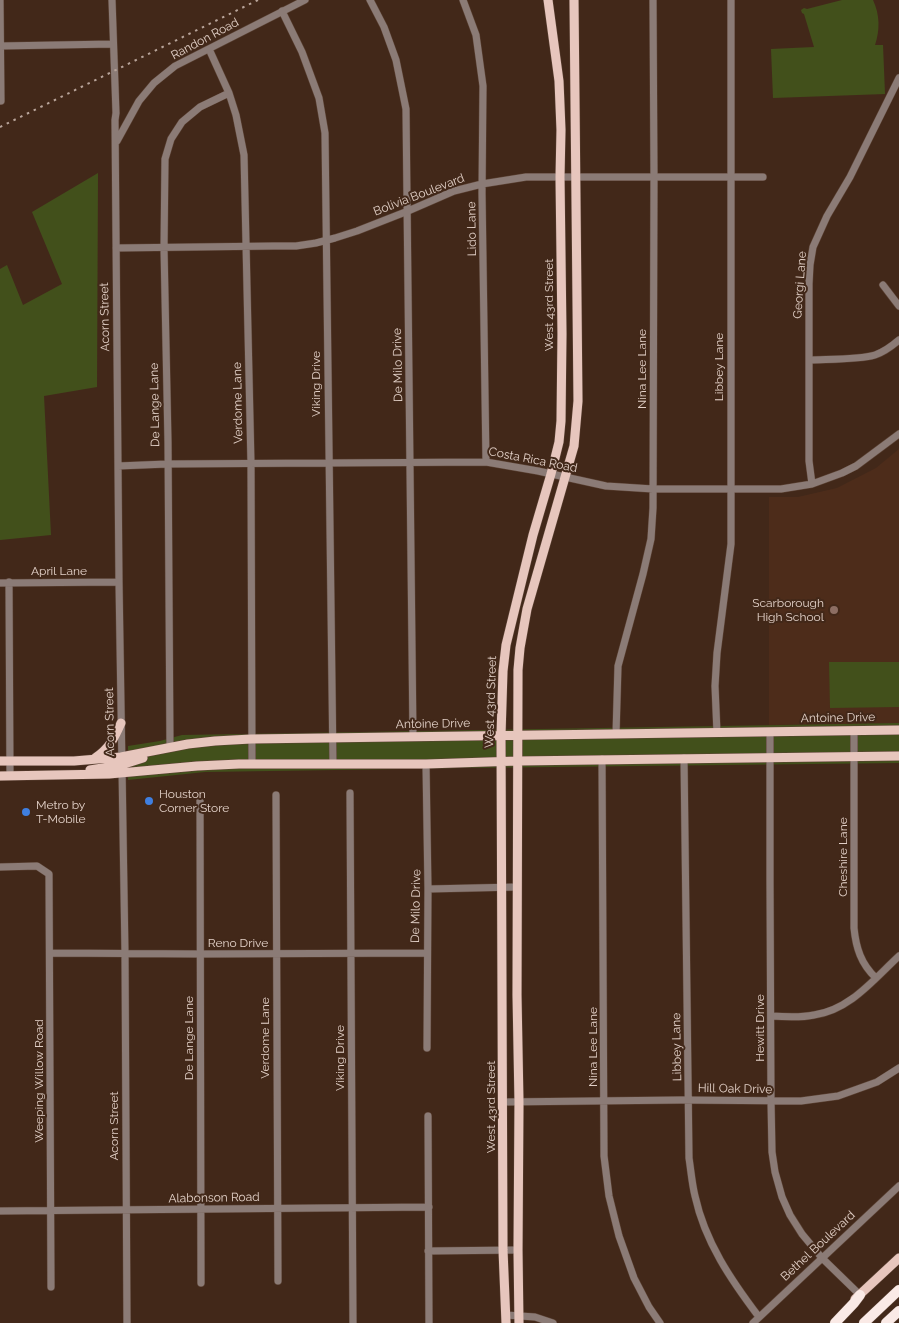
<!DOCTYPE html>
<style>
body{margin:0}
canvas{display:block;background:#422819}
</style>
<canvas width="899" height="1323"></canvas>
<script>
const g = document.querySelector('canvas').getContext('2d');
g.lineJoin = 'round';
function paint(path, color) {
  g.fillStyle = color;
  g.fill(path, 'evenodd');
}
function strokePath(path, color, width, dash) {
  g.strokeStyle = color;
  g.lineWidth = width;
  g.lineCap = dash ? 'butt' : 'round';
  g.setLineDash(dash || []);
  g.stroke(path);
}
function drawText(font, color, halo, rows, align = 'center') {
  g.font = font + ' Raleway,sans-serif';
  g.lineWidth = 4;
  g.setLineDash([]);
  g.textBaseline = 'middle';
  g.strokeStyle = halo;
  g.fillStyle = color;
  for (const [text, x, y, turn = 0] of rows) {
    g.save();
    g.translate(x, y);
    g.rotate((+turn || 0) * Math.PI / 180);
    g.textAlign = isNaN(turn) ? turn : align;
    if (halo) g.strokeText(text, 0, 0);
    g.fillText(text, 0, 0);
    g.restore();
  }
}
const built = new Path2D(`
 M 899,449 L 899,723 L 769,725 L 769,497 L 798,497 L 837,488 L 876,468 Z`);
const green = new Path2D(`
 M 842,0 L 873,0 C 880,15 880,30 875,45 L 883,45 L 885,94 L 773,98 L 771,49 L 814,47 L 804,14 L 802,13 L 801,10 L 804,8 L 807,9 Z
 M 98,173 L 97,387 L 44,396 L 51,535 L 0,540 L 0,269 L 7,265 L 23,305 L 62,284 L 32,212 Z
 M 829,662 L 899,662 L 899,707 L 830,708 Z
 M 899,723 L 899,763 L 465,768 L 205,772 L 128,780 L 128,746 L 160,741 L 182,735 Z`);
const minor = new Path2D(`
 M 0,0 L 1,101
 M 112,0 L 116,113 L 115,120 L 119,582 L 125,953 L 127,1323
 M 370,0 L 384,27 L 396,60 L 406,109 L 413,737
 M 463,0 L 476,35 L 483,86 L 482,193 L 486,462
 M 282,11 L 302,52 L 319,98 L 325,133 L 333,764
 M 0,46 L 113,44
 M 209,49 L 229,93 L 236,115 L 244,155 L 251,464 L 252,764
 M 117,141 L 139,101 L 154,83 L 175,66 L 305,0
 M 116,248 L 274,246 L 296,246 L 316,243 L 335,238 L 357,231 L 408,211 L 454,191 L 482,184 L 526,177 L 763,177
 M 883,285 L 899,306
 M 809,360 C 827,359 859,360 875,355 C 884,352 892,346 899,340
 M 118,466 L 167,464 L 486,462 L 538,471 L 606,486 L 653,489 L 781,489 L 812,484 L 842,473 L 856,466 L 899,434
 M 812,484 L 809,461 L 809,284 L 810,265 L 813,247 L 827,216 L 850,177 L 899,78
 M 9,582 L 10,776
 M 0,583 L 119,582
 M 854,730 L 854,928 C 856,948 861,964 876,978
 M 770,732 L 770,881 L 771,1101 L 772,1152 L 775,1172 L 782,1197 L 790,1215 L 802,1234 L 822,1258 L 860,1295
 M 717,733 L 715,686 L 717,653 L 731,544 L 731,0
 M 616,734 L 618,666 L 643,574 L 651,539 L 653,508 L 654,177 L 653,0
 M 170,747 L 168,442 L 164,248 L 165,159 L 171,139 L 182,122 L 200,107 L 229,93
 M 684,758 L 689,1158 C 691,1171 692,1184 695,1196 C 705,1242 731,1280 759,1317
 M 602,759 L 604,1156 L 609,1196 L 619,1236 L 634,1278 L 649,1307 L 660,1323
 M 426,764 L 428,889 L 427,1048
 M 350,793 L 353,1323
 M 200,794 L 201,1283
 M 276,795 L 278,1281
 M 0,867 L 37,866 L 49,874 L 51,1287
 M 428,889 L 517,887
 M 50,953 L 201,954 L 427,953
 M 771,1016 C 785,1017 800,1018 814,1015 C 850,1010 874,979 899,956
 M 504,1102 L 681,1100 L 801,1101 L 838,1096 L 877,1082 L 899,1068
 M 428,1116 L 429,1323
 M 0,1211 L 429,1207
 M 428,1251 L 518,1250
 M 506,1315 L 535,1317 L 553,1323
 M 753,1323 L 899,1186`);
const major = new Path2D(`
 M 95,758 C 109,749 114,739 121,723
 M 0,761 L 74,761 L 121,757 L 188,744 L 215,741 L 251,739 L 899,730
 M 90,770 L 121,765 L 143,758
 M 0,776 L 109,774 L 197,766 L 239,764 L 426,764 L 518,761 L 899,756
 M 855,1299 L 899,1258
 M 506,1323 L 503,1250 L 501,735 L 503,671 L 506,645 L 533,535 L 551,474 L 559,442 L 561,421 L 562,334 L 560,177 L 561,130 L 559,81 L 548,0
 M 519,1323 L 518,1250 L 519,1102 L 517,995 L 518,670 L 520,648 L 527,609 L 574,446 L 578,401 L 574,0`);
const highway = new Path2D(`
 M 835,1323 L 854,1303 L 860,1295
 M 864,1323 L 899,1290
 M 886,1323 L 899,1311`);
const rail = new Path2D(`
 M 0,127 L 258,0`);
const markers = [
 [834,610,5,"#8d6e63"],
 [149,801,5,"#3f7fe0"],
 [26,812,5,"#3f7fe0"]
];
const streetNames = [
 ["Randon Road",205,39,-28],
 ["Bolivia Boulevard",419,195,-21],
 ["Lido Lane",472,229,-91],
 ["Georgi Lane",800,285,-86],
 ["West 43rd Street",549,305,-90],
 ["Acorn Street",105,317,-91],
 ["De Milo Drive",398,365,-91],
 ["Libbey Lane",719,367,-90],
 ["Nina Lee Lane",642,369,-90],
 ["Viking Drive",316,384,-90],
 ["Verdome Lane",238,403,-91],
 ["De Lange Lane",155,405,-91],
 ["Costa Rica Road",533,460,11],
 ["April Lane",59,571],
 ["West 43rd Street",491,702,-88],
 ["Antoine Drive",838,718,-1],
 ["Acorn Street",110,722,-91],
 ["Antoine Drive",433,724,-1],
 ["Cheshire Lane",843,857,-90],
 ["De Milo Drive",416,906,-89],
 ["Reno Drive",238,943],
 ["Hewitt Drive",760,1028,-90],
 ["De Lange Lane",189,1038,-90],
 ["Verdome Lane",265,1038,-90],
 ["Nina Lee Lane",593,1047,-90],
 ["Libbey Lane",677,1047,-91],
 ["Viking Drive",340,1058,-90],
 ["Weeping Willow Road",39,1081,-90],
 ["Hill Oak Drive",735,1089,1],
 ["West 43rd Street",491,1107,-90],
 ["Acorn Street",114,1126,-90],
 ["Alabonson Road",214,1198,-1],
 ["Bethel Boulevard",818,1246,-43]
];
const poiNames = [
 ["Scarborough",824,603,"right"],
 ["High School",824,617,"right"],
 ["Houston",159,794],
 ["Corner Store",159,808],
 ["Metro by",36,805],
 ["T-Mobile",36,819]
];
paint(built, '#4d2c1a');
paint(green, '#42501b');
strokePath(minor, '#5c4335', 8);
strokePath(major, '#5c4335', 10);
strokePath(highway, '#5c4335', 11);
strokePath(minor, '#8b7b76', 7);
strokePath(major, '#e7c6bd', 9);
strokePath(highway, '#faeae6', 10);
strokePath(rail, '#b8a49a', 2, [2.5, 5]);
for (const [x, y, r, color] of markers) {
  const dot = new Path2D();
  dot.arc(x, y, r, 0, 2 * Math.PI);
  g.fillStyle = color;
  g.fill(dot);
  strokePath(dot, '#422819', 2);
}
drawText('12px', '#e2d0c7', '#422819', streetNames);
drawText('12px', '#e2d0c7', '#422819', poiNames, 'left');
</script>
